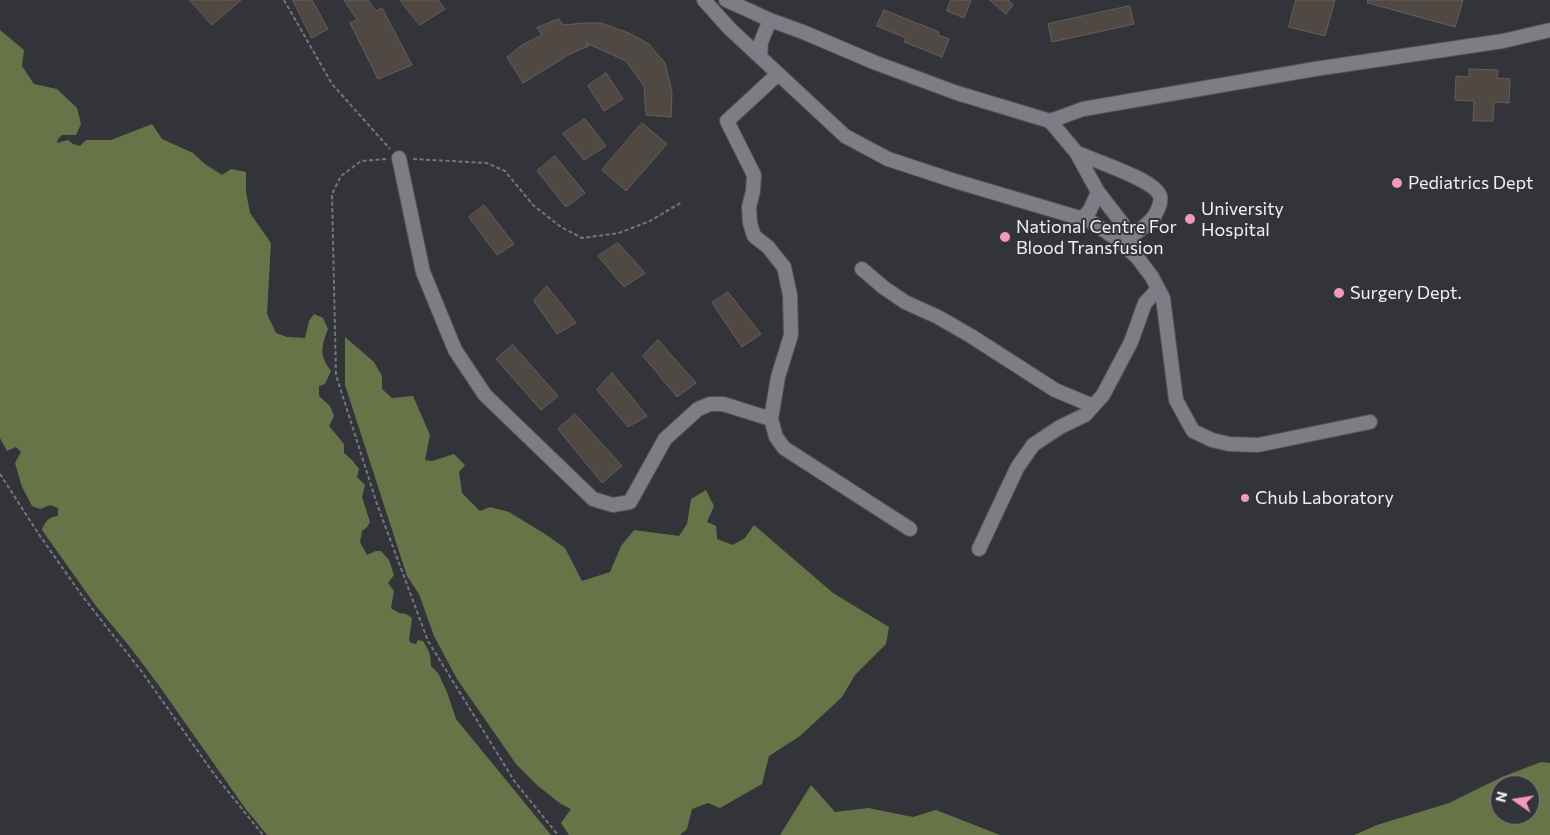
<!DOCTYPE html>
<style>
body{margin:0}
#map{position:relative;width:1550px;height:835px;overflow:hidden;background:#33343a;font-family:Commissioner,sans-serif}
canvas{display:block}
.north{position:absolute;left:1490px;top:775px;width:50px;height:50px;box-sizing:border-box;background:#33343a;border:1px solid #7e7f84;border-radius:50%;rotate:283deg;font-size:14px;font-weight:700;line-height:20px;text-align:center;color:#eeeff3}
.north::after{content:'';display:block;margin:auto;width:18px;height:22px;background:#f19ab4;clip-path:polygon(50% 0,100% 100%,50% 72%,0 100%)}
</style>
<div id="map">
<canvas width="1550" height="835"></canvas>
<div class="north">N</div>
</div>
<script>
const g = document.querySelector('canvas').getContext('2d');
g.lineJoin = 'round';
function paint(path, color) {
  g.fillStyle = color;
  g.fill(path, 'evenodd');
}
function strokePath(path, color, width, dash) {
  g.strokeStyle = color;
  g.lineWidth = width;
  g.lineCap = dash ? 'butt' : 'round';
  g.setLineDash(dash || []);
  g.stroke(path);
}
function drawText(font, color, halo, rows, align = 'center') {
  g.font = font + ' Commissioner,sans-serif';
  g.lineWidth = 4;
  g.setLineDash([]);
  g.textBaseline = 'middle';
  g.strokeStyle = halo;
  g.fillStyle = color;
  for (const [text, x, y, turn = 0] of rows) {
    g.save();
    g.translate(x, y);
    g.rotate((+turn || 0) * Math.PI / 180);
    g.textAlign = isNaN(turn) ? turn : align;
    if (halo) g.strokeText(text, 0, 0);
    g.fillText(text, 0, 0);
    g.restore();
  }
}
const forest = new Path2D(`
 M 0,30 L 24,50 L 22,66 L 34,84 L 57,89 L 77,108 L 81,124 L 76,135 L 62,135 L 58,139 L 57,143 L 68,140 L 73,144 L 80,146 L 86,140 L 111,140 L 152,124 L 162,139 L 193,153 L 205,164 L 222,175 L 231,169 L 246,172 L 246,192 L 250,213 L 271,243 L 267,314 L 276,333 L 287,337 L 305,338 L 309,321 L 314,314 L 323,318 L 328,329 C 321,347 319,355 331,371 L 325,384 L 319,386 L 319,396 L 330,406 L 334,416 L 329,426 L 344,444 L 344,453 L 352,460 L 359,469 L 357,477 L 365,485 L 362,497 L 370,522 L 367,527 L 362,531 L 360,542 L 367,555 L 376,551 L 381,551 L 389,560 L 394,575 L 388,583 L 394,591 L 391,608 L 399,613 L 406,614 L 412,618 L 409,640 L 411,643 L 416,644 L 418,640 L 423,641 C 429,650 431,656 431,666 L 438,673 L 447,692 L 456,719 L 551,835 L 267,835 L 245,808 L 160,687 L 130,647 L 96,606 L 42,530 C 45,521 49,517 58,516 L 58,508 L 50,505 L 40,509 L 32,506 L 22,487 L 15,463 L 21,452 L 16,447 L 7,451 L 0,438 Z
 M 345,337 L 374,362 L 382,376 L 382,389 L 392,398 L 413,396 L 430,435 L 425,460 L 432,461 L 454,454 L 465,465 L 459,472 L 462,493 L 480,511 L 490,507 L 509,512 L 545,534 L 565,548 L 582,581 L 610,572 L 621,546 L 634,530 L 679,536 L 687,524 L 691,499 L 706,490 L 714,506 L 707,522 L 716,526 L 717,539 L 733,545 L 745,538 L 754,525 L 833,593 L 889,627 L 886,644 L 855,675 L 842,697 L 800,736 L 769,756 L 762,784 L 720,808 L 708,803 L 692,809 L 687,829 L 680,835 L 569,835 L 561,823 L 571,809 L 561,804 L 538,786 L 516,764 L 457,679 L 434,636 L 419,594 L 407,576 L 345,385 Z
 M 1541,762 L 1550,763 L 1550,835 L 1354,835 L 1377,825 L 1449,803 L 1502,777 ZM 1500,785 L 1530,785 L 1530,815 L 1500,815 Z
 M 811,785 L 835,812 L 868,808 L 913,817 L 936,810 L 1000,835 L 780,835 Z`);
const building = new Path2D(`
 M 190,0 L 241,0 L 212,25 Z
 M 293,0 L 312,0 L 328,29 L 312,38 Z
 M 344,0 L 368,0 L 376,11 L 382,8 L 412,65 L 378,79 L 350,23 L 357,20 Z
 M 400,0 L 438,0 L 445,9 L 420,25 Z
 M 951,0 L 971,0 L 964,18 L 947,11 Z
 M 990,0 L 1008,0 L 1013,5 L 1006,14 Z
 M 1296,0 L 1335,0 L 1325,36 L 1289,27 Z
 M 1368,0 L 1463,0 L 1455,27 L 1368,3 Z
 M 1130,6 L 1134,24 L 1052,42 L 1048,24 Z
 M 884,10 L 939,32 L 938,35 L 949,39 L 942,57 L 904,42 L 906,38 L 877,26 Z
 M 559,19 L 563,25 L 585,23 L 601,23 L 631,34 L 649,44 L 665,63 L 672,92 L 671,117 L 646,115 L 644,86 L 626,61 L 586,43 L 589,46 L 570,54 L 523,83 L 507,57 L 522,45 L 542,35 L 537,28 Z
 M 1469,69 L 1498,70 L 1497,78 L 1510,79 L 1509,103 L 1494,102 L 1493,121 L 1473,121 L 1474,101 L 1455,100 L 1456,76 L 1469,77 Z
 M 606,73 L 623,99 L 604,111 L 588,86 Z
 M 585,119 L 606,146 L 584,160 L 563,134 Z
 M 642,123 L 667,144 L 626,191 L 602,170 Z
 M 555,156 L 585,193 L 566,207 L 537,171 Z
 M 484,205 L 514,244 L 497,255 L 469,217 Z
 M 618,243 L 645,273 L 624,287 L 598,256 Z
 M 547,286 L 576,323 L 557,334 L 534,301 Z
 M 728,292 L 761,334 L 742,347 L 712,303 Z
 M 658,340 L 696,383 L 677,397 L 643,356 Z
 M 513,345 L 558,396 L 541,410 L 496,359 Z
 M 612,373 L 647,416 L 628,427 L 597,390 Z
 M 575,414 L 622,466 L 602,483 L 558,429 Z`);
const path = new Path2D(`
 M 284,0 L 332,84 L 390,149
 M 386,159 L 361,161 L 341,176 L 332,194 L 336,375 L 377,504 L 428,641 L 515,782 L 558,835
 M 413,159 L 487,163 L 505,171 L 533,205 L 561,227 L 582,238 L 619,233 L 650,221 L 682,202
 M 0,474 L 40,536 L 83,597 L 142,672 L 214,774 L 263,835`);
const minor = new Path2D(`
 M 704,0 L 729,28 L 845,136 L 888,159 L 955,181 L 1090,221 L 1117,239 L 1137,257 L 1152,277 L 1163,298 L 1176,400 L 1193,431 L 1212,440 L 1229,444 L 1258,445 L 1370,422
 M 726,0 L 770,20 L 803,32 L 876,63 L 957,93 L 1050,121 L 1083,109 L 1315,69 L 1503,41 L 1550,30
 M 760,57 L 761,42 L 770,20
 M 778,74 L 727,121 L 754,175 L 753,191 L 749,207 L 750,223 L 754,236 L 768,247 L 784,267 L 790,295 L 791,335 L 778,377 L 771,419 L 776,437 L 784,448 L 910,529
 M 1050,121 L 1076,152 L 1098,192 L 1122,223 L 1130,237 L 1135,254
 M 1076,152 C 1093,161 1155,179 1160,196 C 1162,203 1156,215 1151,220 C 1145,227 1137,232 1130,237
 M 399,158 L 423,272 L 455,350 L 485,395 L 593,499 L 613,505 L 630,502 L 665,439 L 698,409 L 710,404 L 723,404 L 771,419
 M 1082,219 L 1090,210 L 1098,192
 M 862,269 L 883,287 L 905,302 L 938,317 L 971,336 L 1055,390 L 1093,406
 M 979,549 L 1017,468 L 1033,445 L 1060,427 L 1085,415 L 1103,395 L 1131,342 L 1145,303 L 1158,289`);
const markers = [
 [1397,183,6,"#f19ab4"],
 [1190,219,6,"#f19ab4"],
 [1005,237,6,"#f19ab4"],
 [1339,293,6,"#f19ab4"],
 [1245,498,5,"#f19ab4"]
];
const poiNames = [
 ["Pediatrics Dept",1408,183],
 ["University",1201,209],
 ["Hospital",1201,230],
 ["National Centre For",1016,227],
 ["Blood Transfusion",1016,248],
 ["Surgery Dept.",1350,293],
 ["Chub Laboratory",1255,498]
];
paint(forest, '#687448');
paint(building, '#4f4843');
strokePath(building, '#665f5a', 1);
strokePath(minor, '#525258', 16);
strokePath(path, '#75767c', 2, [4, 2.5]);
strokePath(minor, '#7c7d85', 14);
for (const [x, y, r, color] of markers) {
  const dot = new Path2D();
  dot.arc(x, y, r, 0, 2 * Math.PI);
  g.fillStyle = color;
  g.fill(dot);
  strokePath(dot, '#33343a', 2);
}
drawText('18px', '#eeeff3', '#33343a', poiNames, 'left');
</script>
